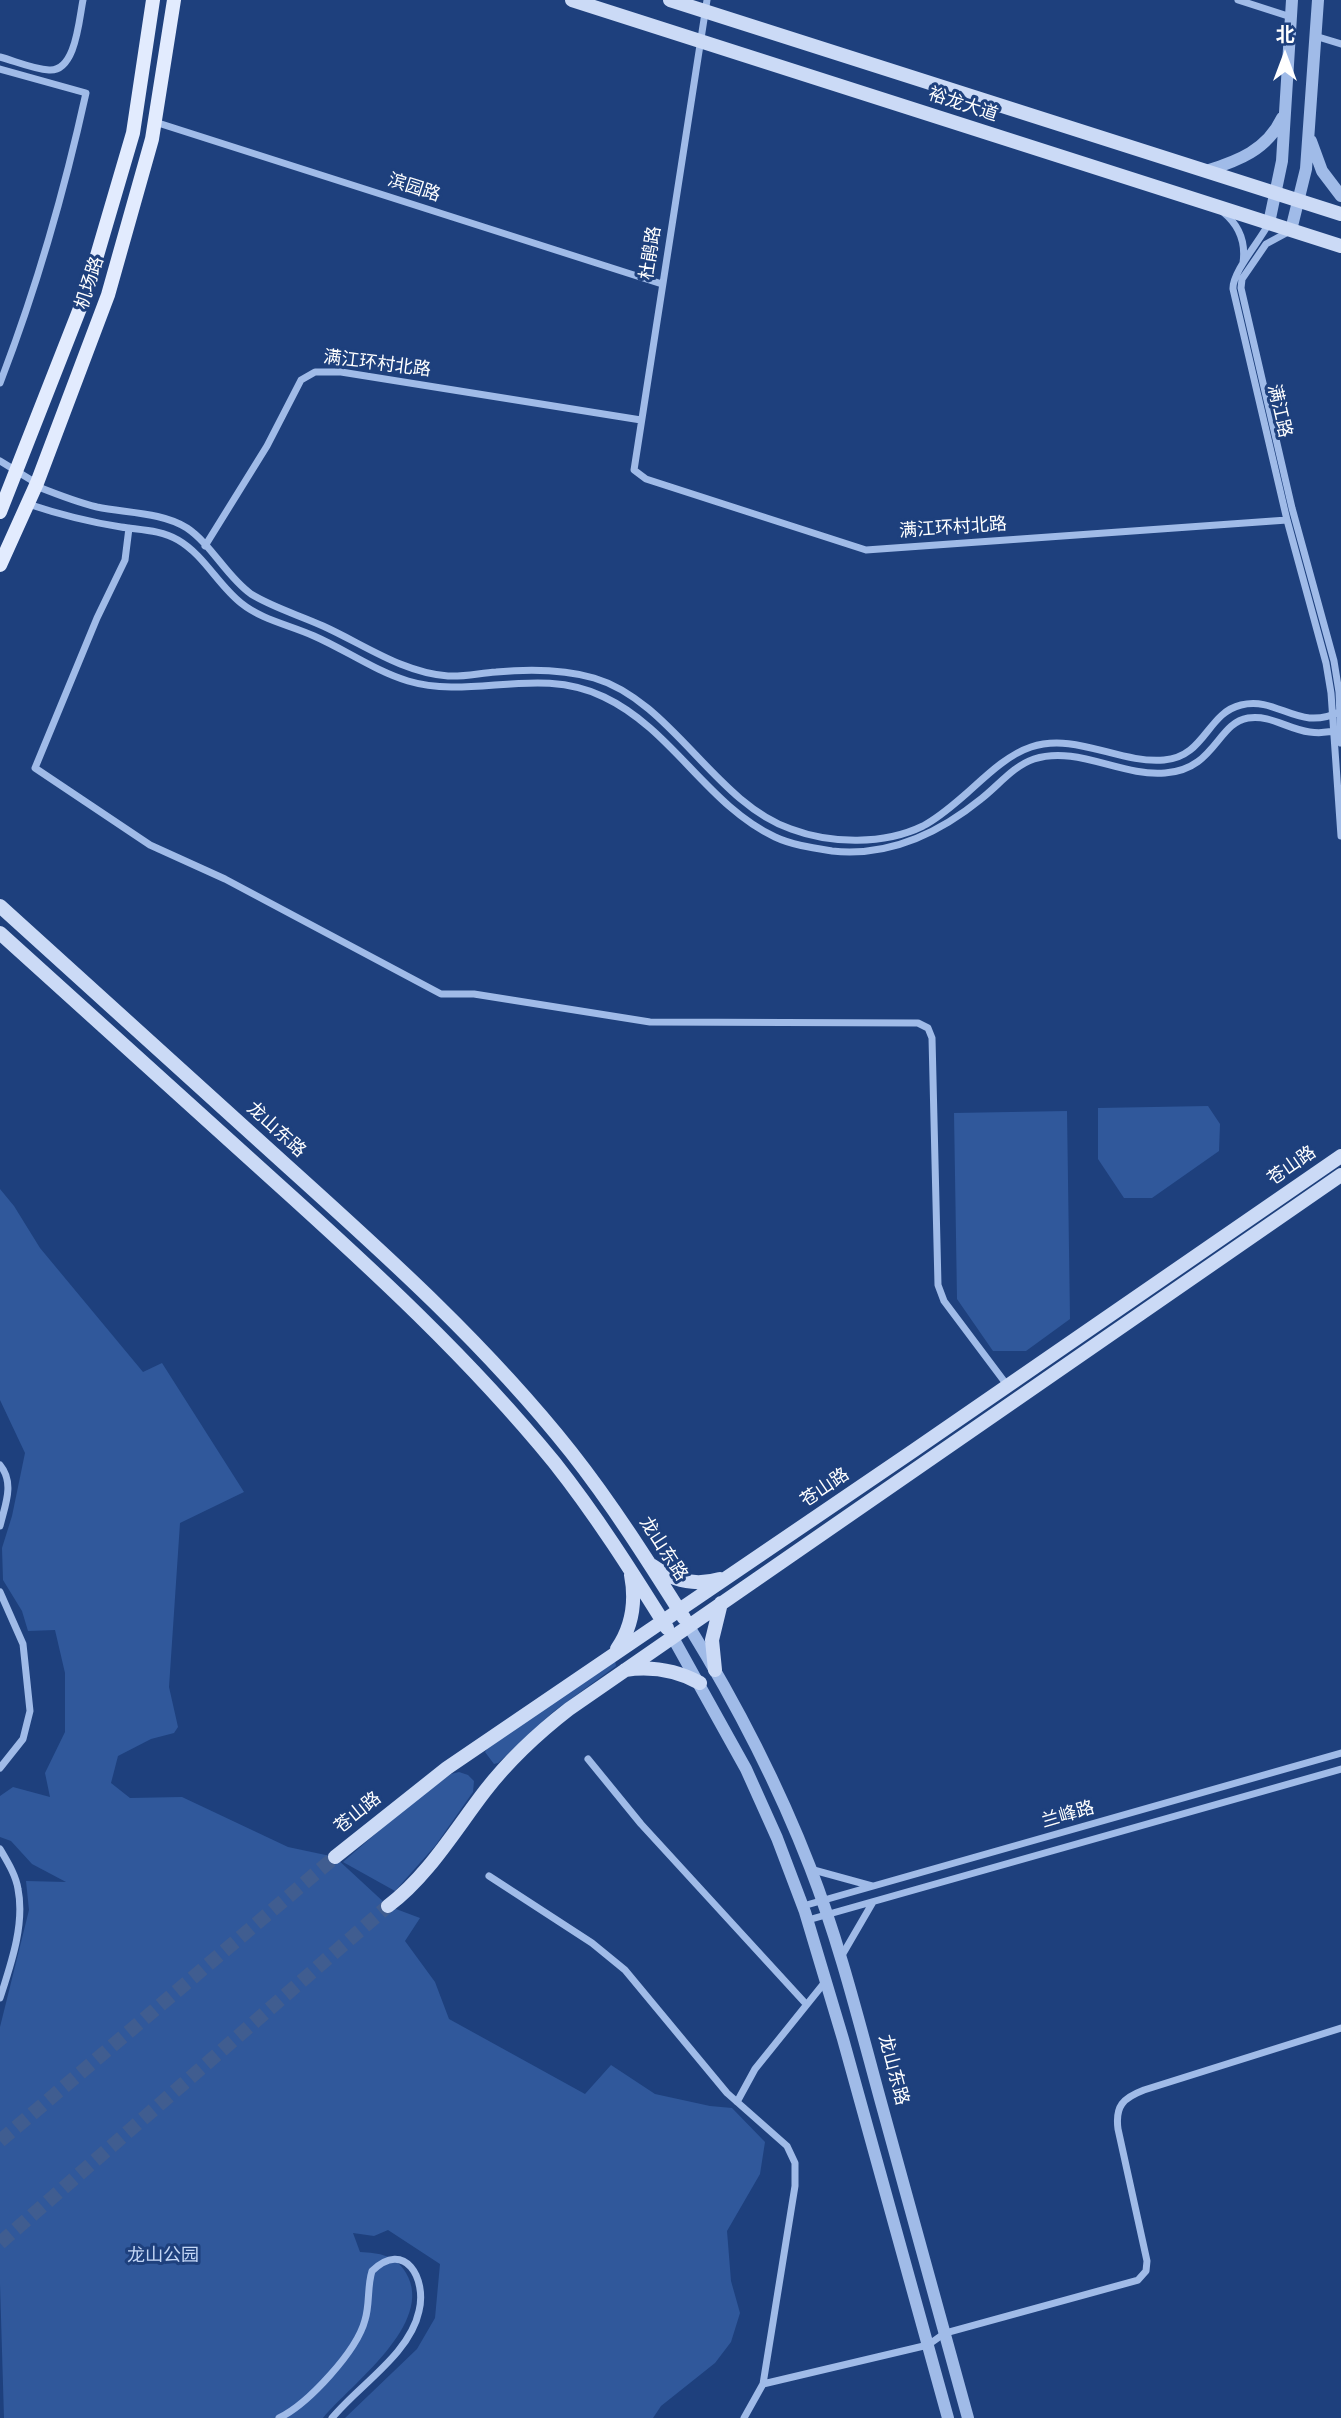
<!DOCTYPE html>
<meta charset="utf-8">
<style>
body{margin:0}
#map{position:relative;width:1341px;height:2418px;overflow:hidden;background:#1e407d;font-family:Helvetica,"Noto Sans SC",sans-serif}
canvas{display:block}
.north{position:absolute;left:1250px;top:21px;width:70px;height:70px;-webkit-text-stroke:5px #1e407d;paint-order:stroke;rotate:0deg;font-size:19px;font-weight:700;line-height:28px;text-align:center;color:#fff}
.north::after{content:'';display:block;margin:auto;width:24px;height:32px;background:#fff;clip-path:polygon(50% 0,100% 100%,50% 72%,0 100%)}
</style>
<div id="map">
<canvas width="1341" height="2418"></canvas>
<div class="north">北</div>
</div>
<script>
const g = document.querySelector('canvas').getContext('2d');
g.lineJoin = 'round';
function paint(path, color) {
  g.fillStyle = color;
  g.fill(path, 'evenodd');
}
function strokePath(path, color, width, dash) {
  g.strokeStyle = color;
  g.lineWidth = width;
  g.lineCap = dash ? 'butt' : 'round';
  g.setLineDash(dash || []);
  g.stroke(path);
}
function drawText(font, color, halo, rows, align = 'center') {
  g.font = font + ' Helvetica,"Noto Sans SC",sans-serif';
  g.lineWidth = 6;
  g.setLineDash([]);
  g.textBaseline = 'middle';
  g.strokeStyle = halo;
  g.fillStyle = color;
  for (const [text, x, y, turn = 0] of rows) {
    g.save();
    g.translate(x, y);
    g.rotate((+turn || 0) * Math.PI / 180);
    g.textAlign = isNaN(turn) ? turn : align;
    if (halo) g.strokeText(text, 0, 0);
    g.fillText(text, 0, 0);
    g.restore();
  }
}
const green = new Path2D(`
 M 1208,1106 L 1220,1124 L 1219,1151 L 1152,1198 L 1124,1198 L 1098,1159 L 1098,1108 Z
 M 1067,1111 L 1070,1319 L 1026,1351 L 993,1351 L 957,1299 L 954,1113 Z
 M 0,1189 L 14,1206 L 40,1248 L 143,1372 L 162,1363 L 244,1492 L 180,1523 L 169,1687 L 178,1727 L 174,1733 L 151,1739 L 118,1756 L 111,1783 L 130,1798 L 182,1797 L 288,1847 L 335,1857 L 388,1906 L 420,1918 L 405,1941 L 435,1982 L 449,2019 L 585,2094 L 611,2065 L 655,2094 L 710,2106 L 732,2108 L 765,2142 L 760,2174 L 727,2231 L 731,2281 L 740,2313 L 731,2342 L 715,2363 L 661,2406 L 653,2418 L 345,2418 L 417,2349 L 435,2318 L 440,2264 L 388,2230 L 374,2236 L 353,2233 L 360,2252 C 379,2253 396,2255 406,2273 C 436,2323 350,2385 323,2418 L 4,2418 L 0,2284 L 0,2027 L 29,1910 L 26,1881 L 66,1882 L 32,1864 L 11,1841 L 0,1837 L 0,1796 L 13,1787 L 50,1797 L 45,1773 L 65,1732 L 65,1673 L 55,1630 L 28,1631 L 22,1611 L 3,1580 L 2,1548 L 12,1516 L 25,1453 L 0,1400 Z
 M 615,1660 L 616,1666 L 553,1712 L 498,1763 L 494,1764 L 485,1752 L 487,1749 Z
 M 459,1772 L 468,1775 L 474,1781 L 473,1792 L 435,1846 L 395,1891 L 343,1862 L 410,1804 L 451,1774 Z`);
const secondaryTunnel = new Path2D(`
 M 0,2141 L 335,1857
 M 0,2243 L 388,1906`);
const minor = new Path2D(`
 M 707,0 L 634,470 L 646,479 L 866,550 L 1287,520
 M 1238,0 L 1291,17
 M 1315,36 L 1341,44
 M 0,57 C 15,61 33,69 49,70 C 76,72 79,19 83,0
 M 0,69 L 86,93 C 64,193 37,287 0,383
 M 155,122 L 662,284
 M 1223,212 C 1239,225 1246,242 1243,263
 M 1269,223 C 1260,241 1232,272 1233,289 L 1287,520 L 1326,663 L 1331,693 L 1341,836
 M 1290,231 L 1266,244 L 1242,279 L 1241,288 L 1292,508 L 1334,661 L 1339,692 L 1341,743
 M 0,461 L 36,483
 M 36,486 C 56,494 76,502 97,507 C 125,513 162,512 187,528 C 212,545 226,576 251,594 C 274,608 299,615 323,626 C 363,644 403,673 448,676 C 464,677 480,673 496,672 C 528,669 563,669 594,678 C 672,701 715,803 791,829 C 831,844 884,845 923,826 C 940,817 953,805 967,793 C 986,776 1007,755 1031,747 C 1075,732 1120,764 1164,760 C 1205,757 1207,713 1241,705 C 1279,696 1298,733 1341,711
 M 28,504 C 58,514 89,522 121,527 C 140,530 161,530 178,540 C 204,555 218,585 241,603 C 262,620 290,625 314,636 C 346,650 375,671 408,681 C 472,700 539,665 604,697 C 672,729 707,805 775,837 C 792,845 813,848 832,851 C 888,857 938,834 981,799 C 998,786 1013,766 1034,759 C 1077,745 1122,777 1165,773 C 1215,770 1217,723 1248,718 C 1279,713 1299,743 1341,729
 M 129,528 L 125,560 L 97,618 L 35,768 L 150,845 L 225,879 L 441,994 L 474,994 L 650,1022 L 918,1023 L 928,1028 L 932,1038 L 938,1285 L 944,1301 L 1007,1385
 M 205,546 L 267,446 L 301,380 L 315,372 L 341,372 L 641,420
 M 0,1465 C 15,1483 5,1505 0,1526
 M 0,1592 L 23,1644 L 30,1711 L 23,1739 L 0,1768
 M 588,1759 L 641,1824 L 806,2004
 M 0,1849 C 7,1861 16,1875 18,1889 C 25,1924 11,1964 0,1998
 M 810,1869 L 872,1886
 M 489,1876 L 592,1943 L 625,1970 L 727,2093 L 787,2146 L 795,2163 L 795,2186 L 763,2384 L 744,2418
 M 803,1906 L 1341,1753
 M 808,1920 L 1341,1769
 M 841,1957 L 873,1902
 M 737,2102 L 755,2069 L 825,1982
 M 763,2384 L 928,2345 L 945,2333 L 1138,2280 L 1146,2271 L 1147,2261 L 1118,2129 C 1115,2106 1123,2098 1144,2090 L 1341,2028
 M 279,2418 C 308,2404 357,2351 365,2320 C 370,2304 367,2287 372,2271 C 405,2239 427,2279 419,2311 C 410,2354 359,2385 332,2418`);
const tertiary = new Path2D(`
 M 1311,141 L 1322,171 L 1341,196
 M 1206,171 C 1238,161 1267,150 1282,118
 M 1269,223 L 1282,161 L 1292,0
 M 1291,230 L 1306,169 L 1318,0
 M 688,1625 C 736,1703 777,1782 810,1867 C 840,1944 860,2026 882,2106 C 911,2210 940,2314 968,2418
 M 672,1636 L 746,1769 L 777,1838 L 805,1912 L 843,2039 L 948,2418`);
const secondary = new Path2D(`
 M 572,0 L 1341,246
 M 670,0 L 1341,214
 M 0,906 C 96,993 191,1079 287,1166 C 387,1256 487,1346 571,1452 C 612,1504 648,1561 684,1618
 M 0,933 C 90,1015 181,1096 271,1178 C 371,1268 469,1358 554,1462 C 596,1515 632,1572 667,1628
 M 653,1566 C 673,1581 696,1586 720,1579
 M 617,1649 C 632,1627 636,1601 631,1575
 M 625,1670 C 652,1666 676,1670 700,1683
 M 715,1670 L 712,1640 L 721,1603
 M 335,1857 L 447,1768 L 913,1451 L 1341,1156
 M 388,1906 C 428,1876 455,1830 485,1791 C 509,1760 538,1733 569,1709 L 1341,1175`);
const primary = new Path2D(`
 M 0,512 L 86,293 L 133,133 L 153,0
 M 0,565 L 37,483 L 108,295 L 152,139 L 174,0`);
const streetNames = [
 ["裕龙大道",963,105,18],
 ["滨园路",414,188,18],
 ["杜鹃路",651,253,-81],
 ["机场路",90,283,-72],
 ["满江环村北路",377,364,7],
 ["满江路",1279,411,77],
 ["满江环村北路",953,528,-4],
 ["龙山东路",276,1130,42],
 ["苍山路",1292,1166,-35],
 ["苍山路",825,1488,-34],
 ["龙山东路",663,1549,57],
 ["苍山路",358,1813,-39],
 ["兰峰路",1068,1815,-16],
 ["龙山东路",893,2070,75]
];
const parkNames = [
 ["龙山公园",163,2256]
];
paint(green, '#30589b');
strokePath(secondaryTunnel, '#405d90', 14, [14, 7]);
strokePath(minor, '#a0bbe8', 7);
strokePath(tertiary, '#a0bbe8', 12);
strokePath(secondary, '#cbdaf6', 14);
strokePath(primary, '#e2ebfe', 14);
drawText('18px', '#fff', '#1e407d', streetNames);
drawText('18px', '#c4d7f6', '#1e407d', parkNames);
</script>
